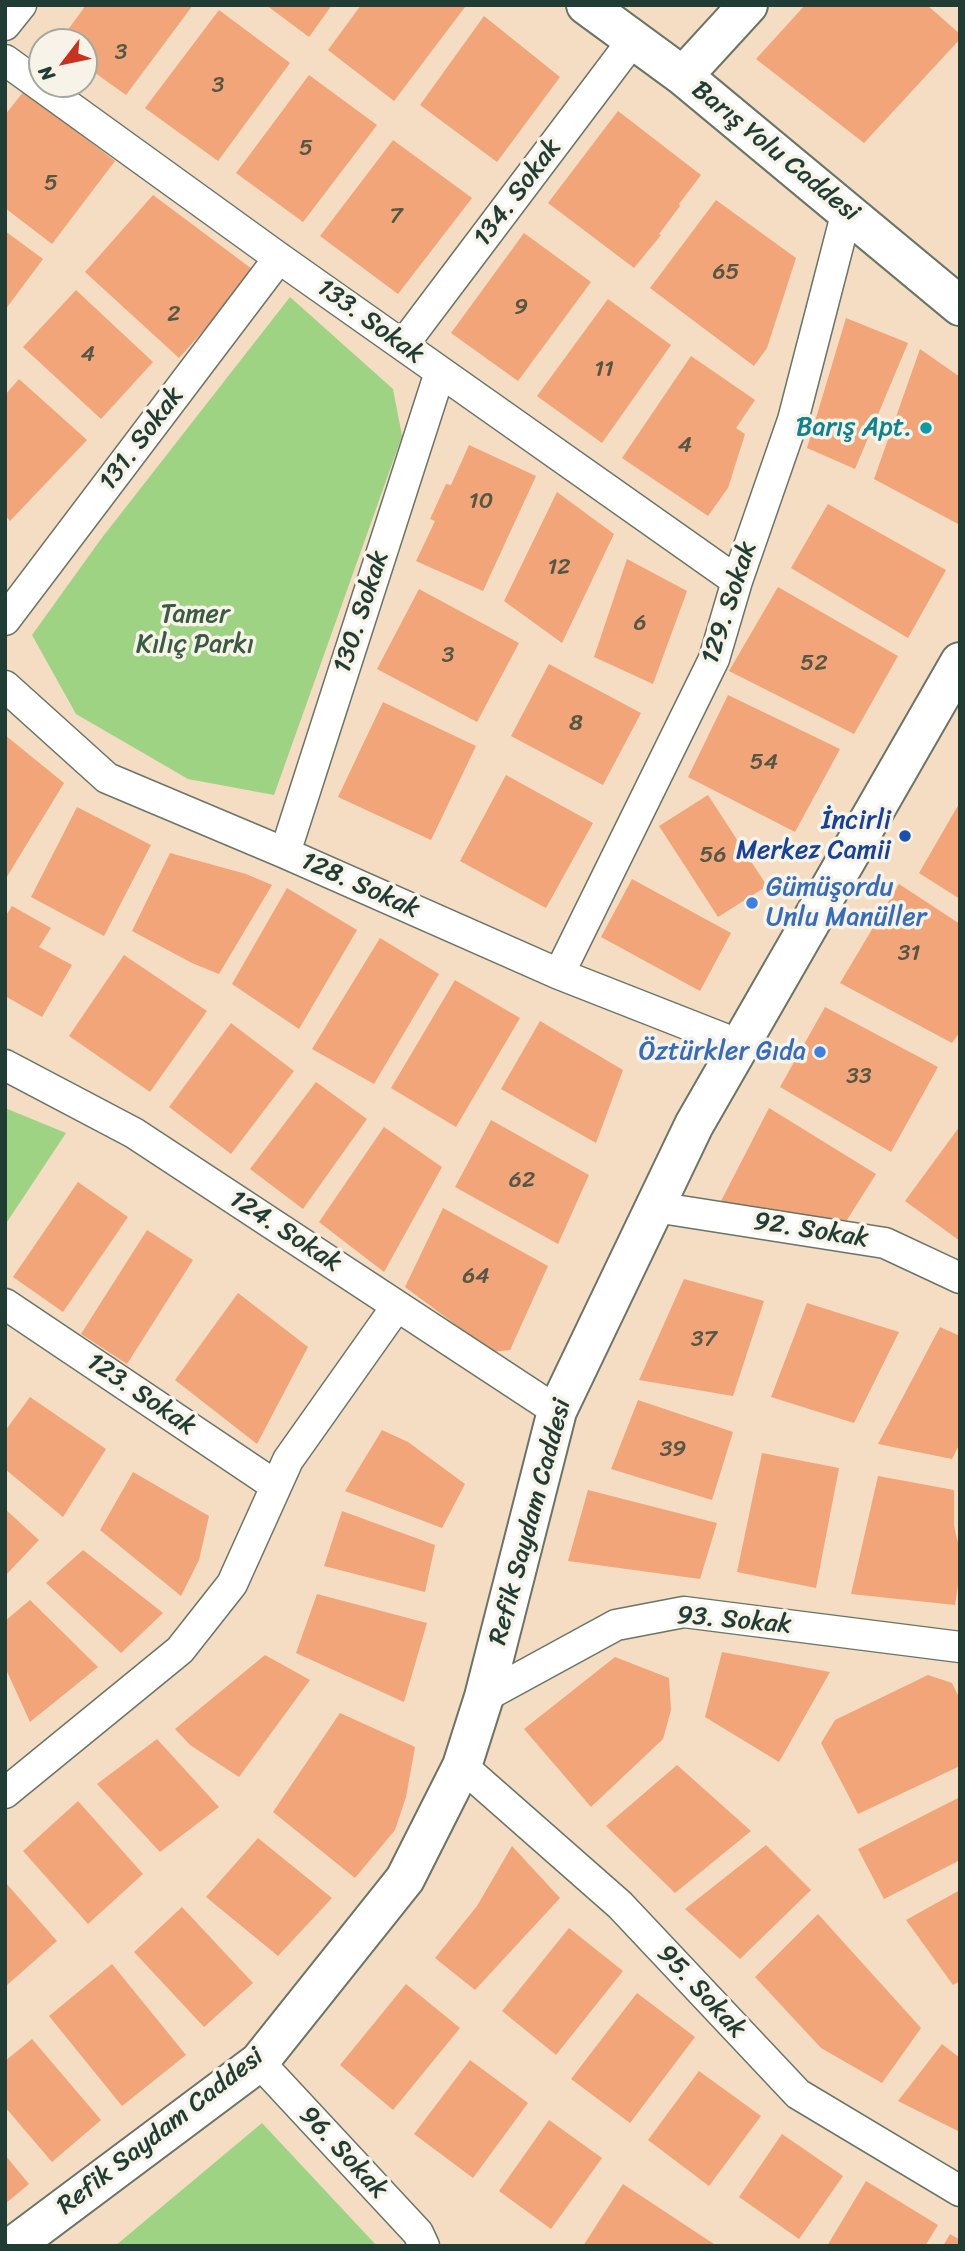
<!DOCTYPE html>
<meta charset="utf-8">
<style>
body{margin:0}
#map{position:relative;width:965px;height:2251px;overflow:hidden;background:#f4ddc2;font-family:Sriracha,sans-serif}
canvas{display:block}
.frame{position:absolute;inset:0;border:7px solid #1f3d34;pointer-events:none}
.north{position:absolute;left:28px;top:28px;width:70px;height:70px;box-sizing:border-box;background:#f7f3e8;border:2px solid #a1aaa0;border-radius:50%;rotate:238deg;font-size:19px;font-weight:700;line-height:28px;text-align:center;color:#1f3d34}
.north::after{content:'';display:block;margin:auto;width:24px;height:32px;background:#c8321e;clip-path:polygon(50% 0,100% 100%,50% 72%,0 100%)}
</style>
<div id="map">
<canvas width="965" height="2251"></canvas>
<div class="frame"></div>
<div class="north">N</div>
</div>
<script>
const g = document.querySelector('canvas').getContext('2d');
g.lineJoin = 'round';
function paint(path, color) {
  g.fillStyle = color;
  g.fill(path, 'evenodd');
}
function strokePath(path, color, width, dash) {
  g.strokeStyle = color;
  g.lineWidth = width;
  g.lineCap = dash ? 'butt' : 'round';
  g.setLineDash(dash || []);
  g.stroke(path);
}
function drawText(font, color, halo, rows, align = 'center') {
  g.font = font + ' Sriracha,sans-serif';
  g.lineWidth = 7;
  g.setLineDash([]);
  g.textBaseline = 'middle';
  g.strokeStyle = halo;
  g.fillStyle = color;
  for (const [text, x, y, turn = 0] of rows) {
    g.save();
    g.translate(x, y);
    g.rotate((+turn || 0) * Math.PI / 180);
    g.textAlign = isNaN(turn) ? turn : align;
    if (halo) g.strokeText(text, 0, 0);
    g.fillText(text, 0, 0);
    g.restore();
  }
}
const green = new Path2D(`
 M 290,297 L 393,389 L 402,436 L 274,795 L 188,779 L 76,714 L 32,635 L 101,539 Z
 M 5,1108 L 66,1133 L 5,1225 Z
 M 262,2123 L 377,2246 L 115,2246 Z`);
const building = new Path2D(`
 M 86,5 L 193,5 L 126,95 L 84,65 L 84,42 L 59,42 Z
 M 266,5 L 332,5 L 309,37 Z
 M 361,5 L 462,5 L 465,7 L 394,101 L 328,50 Z
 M 805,5 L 927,5 L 960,34 L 960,39 L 864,143 L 756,59 Z
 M 219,10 L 290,63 L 218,161 L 145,108 Z
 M 484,16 L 560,77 L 497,162 L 420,105 Z
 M 309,75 L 377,125 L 303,222 L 236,173 Z
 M 24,91 L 115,161 L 52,244 L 5,208 L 5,115 Z
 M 618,111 L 701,175 L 679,204 L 680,206 L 659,234 L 661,235 L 634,268 L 548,203 Z
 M 393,140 L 472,198 L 398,294 L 320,236 Z
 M 153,195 L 256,272 L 179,358 L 85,272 Z
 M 716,200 L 796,258 L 767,348 L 754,366 L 650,288 Z
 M 5,231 L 43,259 L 5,310 Z
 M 524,233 L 591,282 L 518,381 L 451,333 Z
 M 76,290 L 153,362 L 101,419 L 23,347 Z
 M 608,299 L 671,345 L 602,443 L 537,396 Z
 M 846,318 L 908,343 L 855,469 L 807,448 Z
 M 920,349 L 960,377 L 960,525 L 874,479 Z
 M 691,356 L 755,400 L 736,428 L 745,434 L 728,488 L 708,516 L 622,458 Z
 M 19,379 L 87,440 L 10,521 L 5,515 L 5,395 Z
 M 469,445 L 536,476 L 483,591 L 416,561 L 435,521 L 430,519 L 446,484 L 451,485 Z
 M 557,492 L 614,534 L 562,643 L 504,601 Z
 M 828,504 L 946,570 L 908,638 L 791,568 Z
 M 627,559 L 687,591 L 653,684 L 594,657 Z
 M 778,587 L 898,656 L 854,734 L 729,671 Z
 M 419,589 L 519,643 L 477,722 L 377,669 Z
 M 549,664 L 641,713 L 603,785 L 511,736 Z
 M 728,695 L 840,749 L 795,832 L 688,777 Z
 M 383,702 L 476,746 L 431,840 L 338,797 Z
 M 5,735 L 64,783 L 5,880 Z
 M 506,775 L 593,823 L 546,908 L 460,861 Z
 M 708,795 L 767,886 L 718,917 L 659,826 Z
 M 960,802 L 960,899 L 919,873 Z
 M 77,807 L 151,845 L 104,936 L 31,897 Z
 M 170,853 L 246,874 L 272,885 L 219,974 L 192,963 L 132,931 Z
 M 632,879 L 731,933 L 700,991 L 601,937 Z
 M 899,884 L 960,924 L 960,1032 L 952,1043 L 840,983 Z
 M 287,888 L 357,930 L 299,1029 L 232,984 Z
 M 12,906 L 51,928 L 39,947 L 72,965 L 42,1017 L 5,996 L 5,917 Z
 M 380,938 L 439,974 L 374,1084 L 312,1049 Z
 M 124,955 L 207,1011 L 150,1092 L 69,1036 Z
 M 455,980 L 520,1018 L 456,1127 L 391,1088 Z
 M 825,1007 L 938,1067 L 891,1152 L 780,1087 Z
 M 540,1021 L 623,1070 L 596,1143 L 501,1089 Z
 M 231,1023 L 294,1071 L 231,1154 L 169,1107 Z
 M 316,1082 L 367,1119 L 303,1209 L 250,1169 Z
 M 769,1108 L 876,1174 L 838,1234 L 720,1203 Z
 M 491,1120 L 589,1175 L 558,1244 L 455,1187 Z
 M 960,1126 L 960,1241 L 905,1201 Z
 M 384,1127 L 442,1167 L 384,1272 L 319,1222 Z
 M 78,1182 L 128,1217 L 63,1312 L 13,1277 Z
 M 443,1208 L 548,1266 L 510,1350 L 492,1352 L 405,1287 Z
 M 147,1230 L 193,1260 L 127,1364 L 81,1334 Z
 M 684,1279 L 764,1301 L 733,1396 L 639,1380 Z
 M 238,1293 L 308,1347 L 257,1444 L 175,1380 Z
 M 807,1303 L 899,1332 L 854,1423 L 771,1397 Z
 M 940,1327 L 960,1336 L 960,1443 L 952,1459 L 878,1444 Z
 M 30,1397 L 106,1449 L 63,1517 L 5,1469 L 5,1431 Z
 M 638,1400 L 733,1432 L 712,1500 L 611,1469 Z
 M 382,1430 L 408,1442 L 465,1484 L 442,1528 L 345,1491 Z
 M 762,1453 L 839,1468 L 816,1588 L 737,1572 Z
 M 133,1472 L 209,1516 L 199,1560 L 181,1596 L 100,1530 Z
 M 878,1476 L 954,1490 L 954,1526 L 960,1551 L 960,1572 L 955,1605 L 851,1594 Z
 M 588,1490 L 717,1523 L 700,1579 L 568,1561 Z
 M 5,1509 L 39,1540 L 5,1576 Z
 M 342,1511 L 435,1545 L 425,1592 L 324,1566 Z
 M 83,1550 L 163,1613 L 121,1653 L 46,1583 Z
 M 317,1594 L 427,1623 L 404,1702 L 296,1653 Z
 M 30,1600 L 98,1667 L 30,1722 L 5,1667 L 5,1621 Z
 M 722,1652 L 830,1672 L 779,1762 L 705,1717 Z
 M 265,1655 L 310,1680 L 239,1777 L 190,1745 L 175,1729 Z
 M 615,1657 L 669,1678 L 671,1710 L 663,1739 L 591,1807 L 524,1729 Z
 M 928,1675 L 952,1683 L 960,1700 L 960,1766 L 858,1814 L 821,1743 L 835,1720 Z
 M 340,1713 L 415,1747 L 406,1797 L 395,1830 L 355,1878 L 273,1812 Z
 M 157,1739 L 219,1807 L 160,1852 L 97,1784 Z
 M 677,1765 L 751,1831 L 675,1893 L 606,1826 Z
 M 960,1797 L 960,1860 L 884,1899 L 858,1849 Z
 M 78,1801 L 143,1874 L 88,1924 L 23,1851 Z
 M 258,1838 L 332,1898 L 278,1956 L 206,1897 Z
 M 766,1845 L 811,1890 L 740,1959 L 685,1909 Z
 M 512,1846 L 560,1898 L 475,1990 L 435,1958 L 477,1906 Z
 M 5,1882 L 57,1941 L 7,1985 L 5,1983 Z
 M 960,1890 L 960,1981 L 953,1985 L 906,1920 Z
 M 182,1907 L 253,1983 L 204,2027 L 134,1952 Z
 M 818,1914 L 921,2028 L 882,2083 L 821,2048 L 755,1977 Z
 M 569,1928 L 623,1971 L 556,2055 L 502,2011 Z
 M 112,1964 L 186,2055 L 122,2106 L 49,2016 Z
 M 406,1984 L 460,2028 L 393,2110 L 340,2065 Z
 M 637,1993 L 695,2037 L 630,2123 L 571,2079 Z
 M 32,2039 L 101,2120 L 52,2162 L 5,2107 L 5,2061 Z
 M 942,2044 L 960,2058 L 960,2132 L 898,2101 Z
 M 470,2060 L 528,2103 L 473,2178 L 414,2134 Z
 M 699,2071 L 761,2116 L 709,2186 L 648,2140 Z
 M 549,2120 L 602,2158 L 551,2229 L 499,2191 Z
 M 782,2134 L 843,2176 L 799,2239 L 739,2197 Z
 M 5,2155 L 29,2184 L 5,2204 Z
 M 866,2181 L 938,2225 L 925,2246 L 827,2246 Z
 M 623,2184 L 717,2246 L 583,2246 Z
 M 950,2234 L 960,2240 L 960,2246 L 943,2246 Z`);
const minor = new Path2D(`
 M 5,25 L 21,5
 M 5,60 L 279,258 L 737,581
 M 403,345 L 633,40
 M 5,620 L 279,258
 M 5,686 L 107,778 L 285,853 L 559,974 L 740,1045
 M 285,853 L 440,372
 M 559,974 L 714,659 L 737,581 L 793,420 L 847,211
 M 5,1065 L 134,1133 L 557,1411
 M 655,1207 L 885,1243 L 960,1278
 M 5,1304 L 276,1486
 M 484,1697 L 616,1625 L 684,1612 L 960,1647
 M 462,1766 L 620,1905 L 798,2094 L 960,2191
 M 5,1793 L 180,1650 L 232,1584 L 288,1460 L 397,1306
 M 259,2062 L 418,2233 L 424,2246`);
const tertiary = new Path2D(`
 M 586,5 L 683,76 L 960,306
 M 683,76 L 748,5
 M 13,2246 L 259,2062 L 405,1879 L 462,1766 L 484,1697 L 557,1411 L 694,1125 L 960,662`);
const markers = [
 [926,428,7,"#0f9aa8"],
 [905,836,7,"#1a4fb4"],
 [752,903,7,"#3f7fe0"],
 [820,1052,7,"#3f7fe0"]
];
const numberNames = [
 ["3",121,53],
 ["3",218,86],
 ["5",306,149],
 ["5",51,184],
 ["7",396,217],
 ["65",726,273],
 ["9",521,308],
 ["2",174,315],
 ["4",88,355],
 ["11",604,370],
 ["4",685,446],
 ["10",481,502],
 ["12",559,568],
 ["6",640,624],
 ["3",448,656],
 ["52",814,664],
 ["8",576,724],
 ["54",764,763],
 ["56",713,856],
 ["31",909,954],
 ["33",859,1077],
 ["62",522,1181],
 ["64",476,1277],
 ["37",704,1340],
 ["39",673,1450]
];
const streetNames = [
 ["Barış Yolu Caddesi",775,152,39],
 ["134. Sokak",518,193,-53],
 ["133. Sokak",370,322,36],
 ["131. Sokak",142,439,-53],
 ["129. Sokak",730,603,-72],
 ["130. Sokak",362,612,-72],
 ["128. Sokak",360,886,24],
 ["92. Sokak",811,1231,9],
 ["124. Sokak",285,1232,33],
 ["123. Sokak",141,1395,34],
 ["Refik Saydam Caddesi",531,1522,-75],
 ["93. Sokak",734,1621,5],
 ["95. Sokak",701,1992,47],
 ["Refik Saydam Caddesi",161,2132,-38],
 ["96. Sokak",343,2153,47]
];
const cultureNames = [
 ["Barış Apt.",912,428]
];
const parkNames = [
 ["Tamer",195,615],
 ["Kılıç Parkı",195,645]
];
const transitNames = [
 ["İncirli",891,821],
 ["Merkez Camii",891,851]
];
const shopNames = [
 ["Gümüşordu",766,888],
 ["Unlu Manüller",766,918],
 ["Öztürkler Gıda",806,1052,"right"]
];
paint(green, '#9ed384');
paint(building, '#f1a579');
strokePath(minor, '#6a7566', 33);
strokePath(tertiary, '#6a7566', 42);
strokePath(minor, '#fff', 30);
strokePath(tertiary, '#fff', 38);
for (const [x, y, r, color] of markers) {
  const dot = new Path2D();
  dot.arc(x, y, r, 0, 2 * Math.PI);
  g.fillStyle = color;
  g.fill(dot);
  strokePath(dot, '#f7f3e8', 2.5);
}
drawText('23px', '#545745', null, numberNames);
drawText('26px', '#1f3d34', '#f7f3e8', streetNames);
drawText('26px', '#0d838f', '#f7f3e8', cultureNames, 'right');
drawText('26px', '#385b44', '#f7f3e8', parkNames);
drawText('26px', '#164399', '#f7f3e8', transitNames, 'right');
drawText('26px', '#366cbe', '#f7f3e8', shopNames, 'left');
</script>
